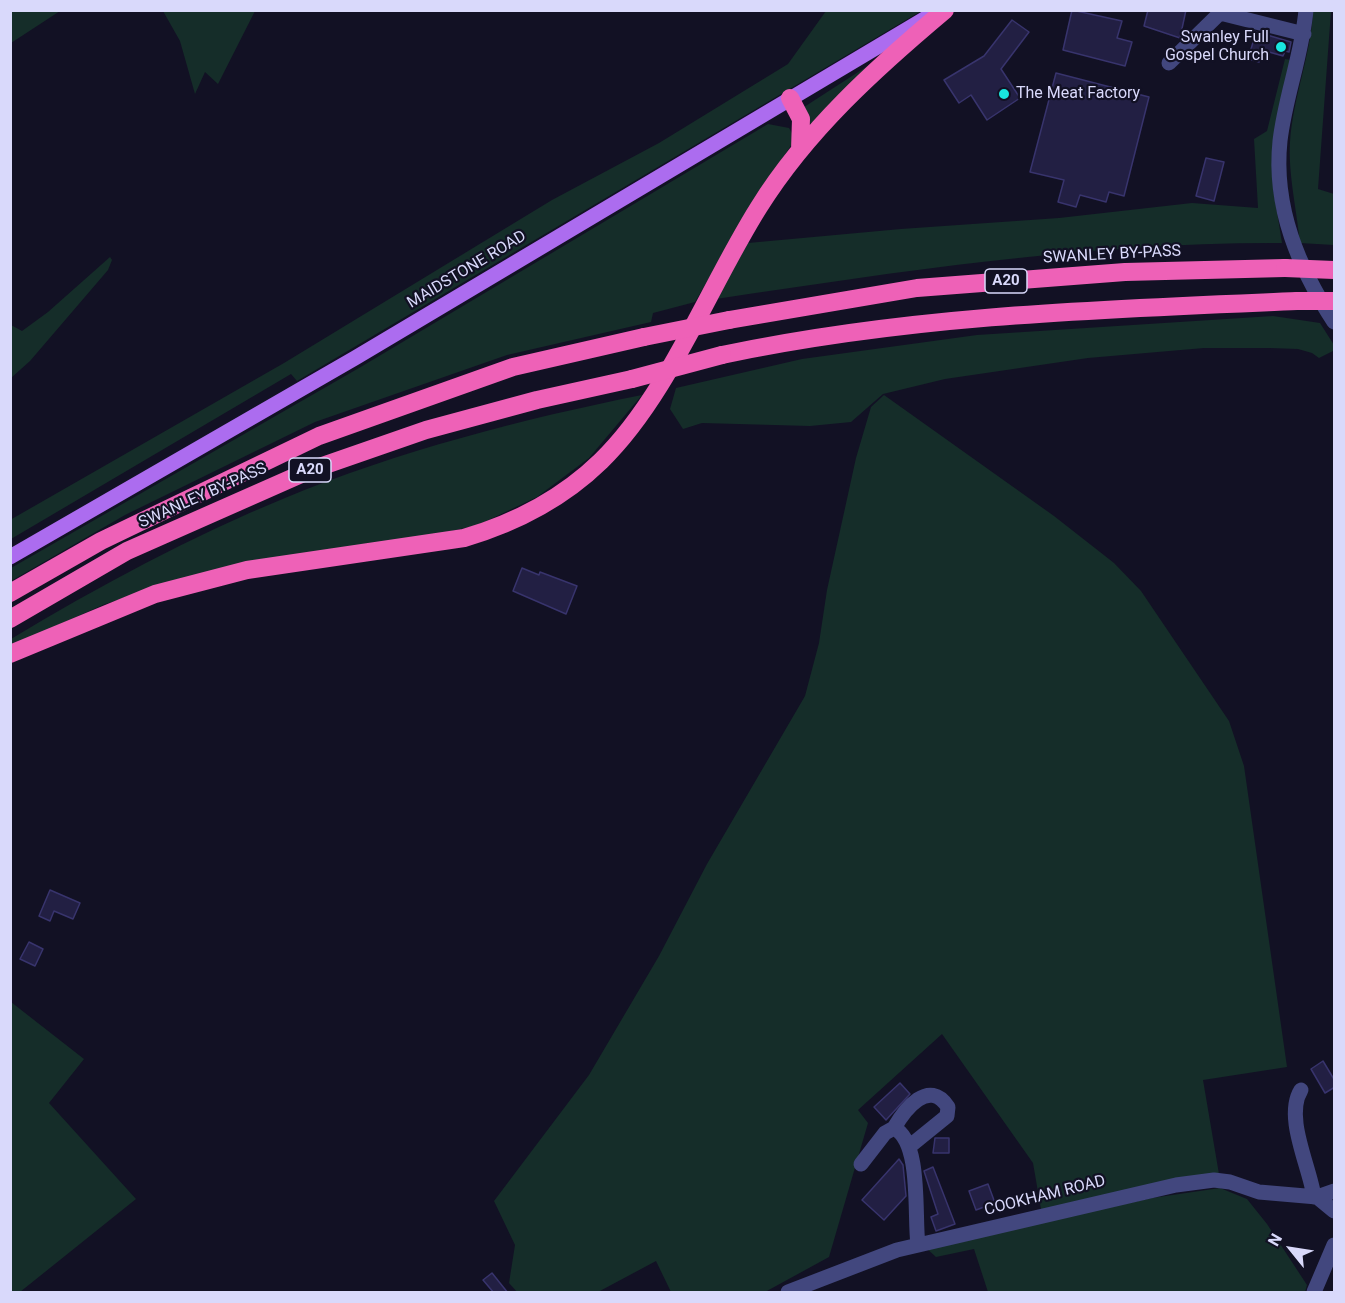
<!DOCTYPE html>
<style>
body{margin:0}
#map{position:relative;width:1345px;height:1303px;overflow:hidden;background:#121124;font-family:Roboto,sans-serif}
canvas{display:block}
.frame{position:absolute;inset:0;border:12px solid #d9d9fb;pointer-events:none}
.north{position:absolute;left:1261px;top:1219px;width:60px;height:60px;-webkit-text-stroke:4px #121124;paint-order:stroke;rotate:300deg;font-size:16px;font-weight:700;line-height:24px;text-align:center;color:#d9d9fb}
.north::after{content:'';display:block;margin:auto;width:21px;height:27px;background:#d9d9fb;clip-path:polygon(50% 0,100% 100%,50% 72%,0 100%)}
</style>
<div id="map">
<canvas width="1345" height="1303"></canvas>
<div class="frame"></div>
<div class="north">N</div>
</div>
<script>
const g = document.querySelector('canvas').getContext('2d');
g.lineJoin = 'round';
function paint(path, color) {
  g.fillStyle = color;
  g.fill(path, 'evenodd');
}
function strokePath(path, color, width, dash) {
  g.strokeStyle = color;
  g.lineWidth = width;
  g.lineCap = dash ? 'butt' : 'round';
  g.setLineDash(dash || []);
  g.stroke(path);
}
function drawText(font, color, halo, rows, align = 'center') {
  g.font = font + ' Roboto,sans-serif';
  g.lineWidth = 4.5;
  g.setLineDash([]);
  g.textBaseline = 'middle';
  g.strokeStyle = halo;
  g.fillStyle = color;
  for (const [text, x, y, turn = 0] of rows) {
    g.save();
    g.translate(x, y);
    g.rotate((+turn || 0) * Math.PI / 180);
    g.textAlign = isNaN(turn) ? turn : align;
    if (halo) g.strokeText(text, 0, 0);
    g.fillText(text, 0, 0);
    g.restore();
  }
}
const green = new Path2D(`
 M 11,10 L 60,10 L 60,11 L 11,43 Z
 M 163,11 L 255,11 L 218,84 L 205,72 L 195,94 L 180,41 Z
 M 826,11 L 921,11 L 297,381 L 291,374 L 11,539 L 10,520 L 284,363 L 552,200 L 659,143 L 788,64 Z
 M 1313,11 L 1331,11 L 1318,189 L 1334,194 L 1334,245 L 1300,243 C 1297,212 1288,173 1290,142 C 1293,97 1311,55 1313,11 Z
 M 1285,59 L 1291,60 L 1273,139 L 1273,187 L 1282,243 C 1093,242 902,271 716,299 L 748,243 L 901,229 L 1059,218 L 1192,203 L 1258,208 L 1254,139 L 1267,131 Z
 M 869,65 L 874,69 L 815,130 L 801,109 Z
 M 768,124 L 789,128 L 792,133 L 792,144 L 754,201 L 695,302 L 653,313 L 651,322 L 507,355 L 315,422 L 125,515 L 11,581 L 11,568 L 359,368 Z
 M 110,257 L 112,260 L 108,270 L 30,361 L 11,378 L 11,325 L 22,331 L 48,312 Z
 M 1273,316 L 1320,323 L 1334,345 L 1333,351 L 1319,358 L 1312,353 L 1298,349 L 1270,348 L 1204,348 L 1088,358 L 945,379 L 883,394 L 851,422 L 810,426 L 702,423 L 683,429 L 670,409 L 676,388 L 802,359 L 977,335 Z
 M 642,395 L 589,458 L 537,497 L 478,525 L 412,540 L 245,562 L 105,604 L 11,646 L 11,639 C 99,586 190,537 285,498 C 399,451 522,419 642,395 Z
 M 884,395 L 1054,516 L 1114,563 L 1141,591 L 1229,721 L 1244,766 L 1287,1067 L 1203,1080 L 1220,1180 L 1042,1215 L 1033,1163 L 942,1034 L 858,1110 L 868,1123 L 829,1257 L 765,1292 L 671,1292 L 656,1261 L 598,1292 L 517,1292 L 509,1283 L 515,1245 L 494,1201 L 589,1075 L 659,956 L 707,864 L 805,696 L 819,643 L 827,590 L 856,458 L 871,407 Z
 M 11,1002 L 84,1059 L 49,1103 L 136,1199 L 20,1292 L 10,1292 Z
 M 1220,1188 L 1247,1199 L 1267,1224 L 1307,1285 L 1305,1292 L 988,1292 L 974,1249 L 936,1257 L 925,1247 L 1152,1198 Z`);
const building = new Path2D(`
 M 1072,10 L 1122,21 L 1117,38 L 1132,42 L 1125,66 L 1063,50 Z
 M 1148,10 L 1186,10 L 1180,38 L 1144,26 Z
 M 1012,20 L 1029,32 L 1001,69 L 1020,98 L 987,120 L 971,95 L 959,103 L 944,80 L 984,56 Z
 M 1250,30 L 1291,42 L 1289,52 L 1285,51 L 1283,56 L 1262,50 L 1259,62 L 1248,59 L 1254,39 L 1248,38 Z
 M 1056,73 L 1149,97 L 1124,196 L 1109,192 L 1106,202 L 1080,195 L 1076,207 L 1058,202 L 1064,180 L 1030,172 Z
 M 1206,158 L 1224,162 L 1214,201 L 1196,196 Z
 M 522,568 L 539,575 L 540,572 L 577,586 L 566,614 L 513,591 Z
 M 50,890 L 80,903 L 73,919 L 54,911 L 50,921 L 39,916 Z
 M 29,942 L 43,949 L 35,966 L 20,959 Z
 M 1323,1061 L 1335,1081 L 1335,1087 L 1325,1093 L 1311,1069 Z
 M 900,1083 L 910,1094 L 886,1120 L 874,1107 Z
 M 935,1138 L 949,1138 L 949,1153 L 933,1153 Z
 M 899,1159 L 903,1165 L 906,1196 L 884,1220 L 862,1200 Z
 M 933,1167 L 955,1224 L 936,1231 L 931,1217 L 938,1214 L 924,1171 Z
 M 988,1184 L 995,1203 L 976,1210 L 969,1191 Z
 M 492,1273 L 508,1293 L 494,1293 L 483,1280 Z`);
const minor = new Path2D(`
 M 1306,10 C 1302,55 1285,97 1280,141 C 1273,208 1299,268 1334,322
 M 1169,63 L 1220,13 L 1304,34
 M 1301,1090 C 1284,1117 1310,1167 1314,1197
 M 894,1128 C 905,1109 929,1078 948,1107 L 947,1116 L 910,1146
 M 861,1164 L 885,1133 L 894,1128 C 922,1142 914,1216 918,1245
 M 1317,1197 L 1334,1211
 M 788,1292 L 897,1250 L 1176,1185 L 1214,1180 L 1230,1182 L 1259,1192 L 1317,1197 L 1334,1191
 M 1314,1292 L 1334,1245`);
const major = new Path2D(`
 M 10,557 L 355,358 L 931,15`);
const highway = new Path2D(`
 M 790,98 L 801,119 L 800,150
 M 729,320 L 917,288 L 1125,272 L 1285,268
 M 722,355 C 910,315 1105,309 1297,301
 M 10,593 L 101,541 L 319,436 L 513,367 L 644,337
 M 10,619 L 127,551 L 308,471 L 426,430 L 537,400 L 632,379
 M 10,654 L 155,594 L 247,570 L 464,538 C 515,523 563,498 601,461 C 668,396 709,286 759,207 C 807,130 876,68 945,10`);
const highwayBridge = new Path2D(`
 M 1285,268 L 1334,270
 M 1297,301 L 1334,301
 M 644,337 L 729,320
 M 632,379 L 722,355`);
const markers = [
 [1281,47,6,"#19e6df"],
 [1004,94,6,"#19e6df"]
];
const shields = [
 [1006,281,42],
 [310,470,42]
];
const shieldNames = [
 ["A20",1006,281],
 ["A20",310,470]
];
const poiNames = [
 ["Swanley Full",1269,38],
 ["Gospel Church",1269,56],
 ["The Meat Factory",1016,94,"left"]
];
const streetNames = [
 ["SWANLEY BY-PASS",1112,255,-3],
 ["MAIDSTONE ROAD",467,270,-31],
 ["SWANLEY BY-PASS",203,496,-24],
 ["COOKHAM ROAD",1045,1196,-14]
];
paint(green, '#152d29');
paint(building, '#221f43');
strokePath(building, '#38346d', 1.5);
strokePath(minor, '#42477e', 15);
strokePath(major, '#ac6cef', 15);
strokePath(highway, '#ee61b7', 18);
strokePath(highwayBridge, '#ee61b7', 18);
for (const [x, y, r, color] of markers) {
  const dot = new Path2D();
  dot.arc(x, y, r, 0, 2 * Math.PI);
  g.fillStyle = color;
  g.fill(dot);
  strokePath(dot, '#121124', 2);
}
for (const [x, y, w] of shields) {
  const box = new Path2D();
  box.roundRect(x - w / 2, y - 12, w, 24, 4.5);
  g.fillStyle = '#121124';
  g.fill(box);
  strokePath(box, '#d9d9fb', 1.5);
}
drawText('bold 15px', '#d9d9fb', null, shieldNames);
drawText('16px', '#d9d9fb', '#121124', poiNames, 'right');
drawText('16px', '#d9d9fb', '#121124', streetNames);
</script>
